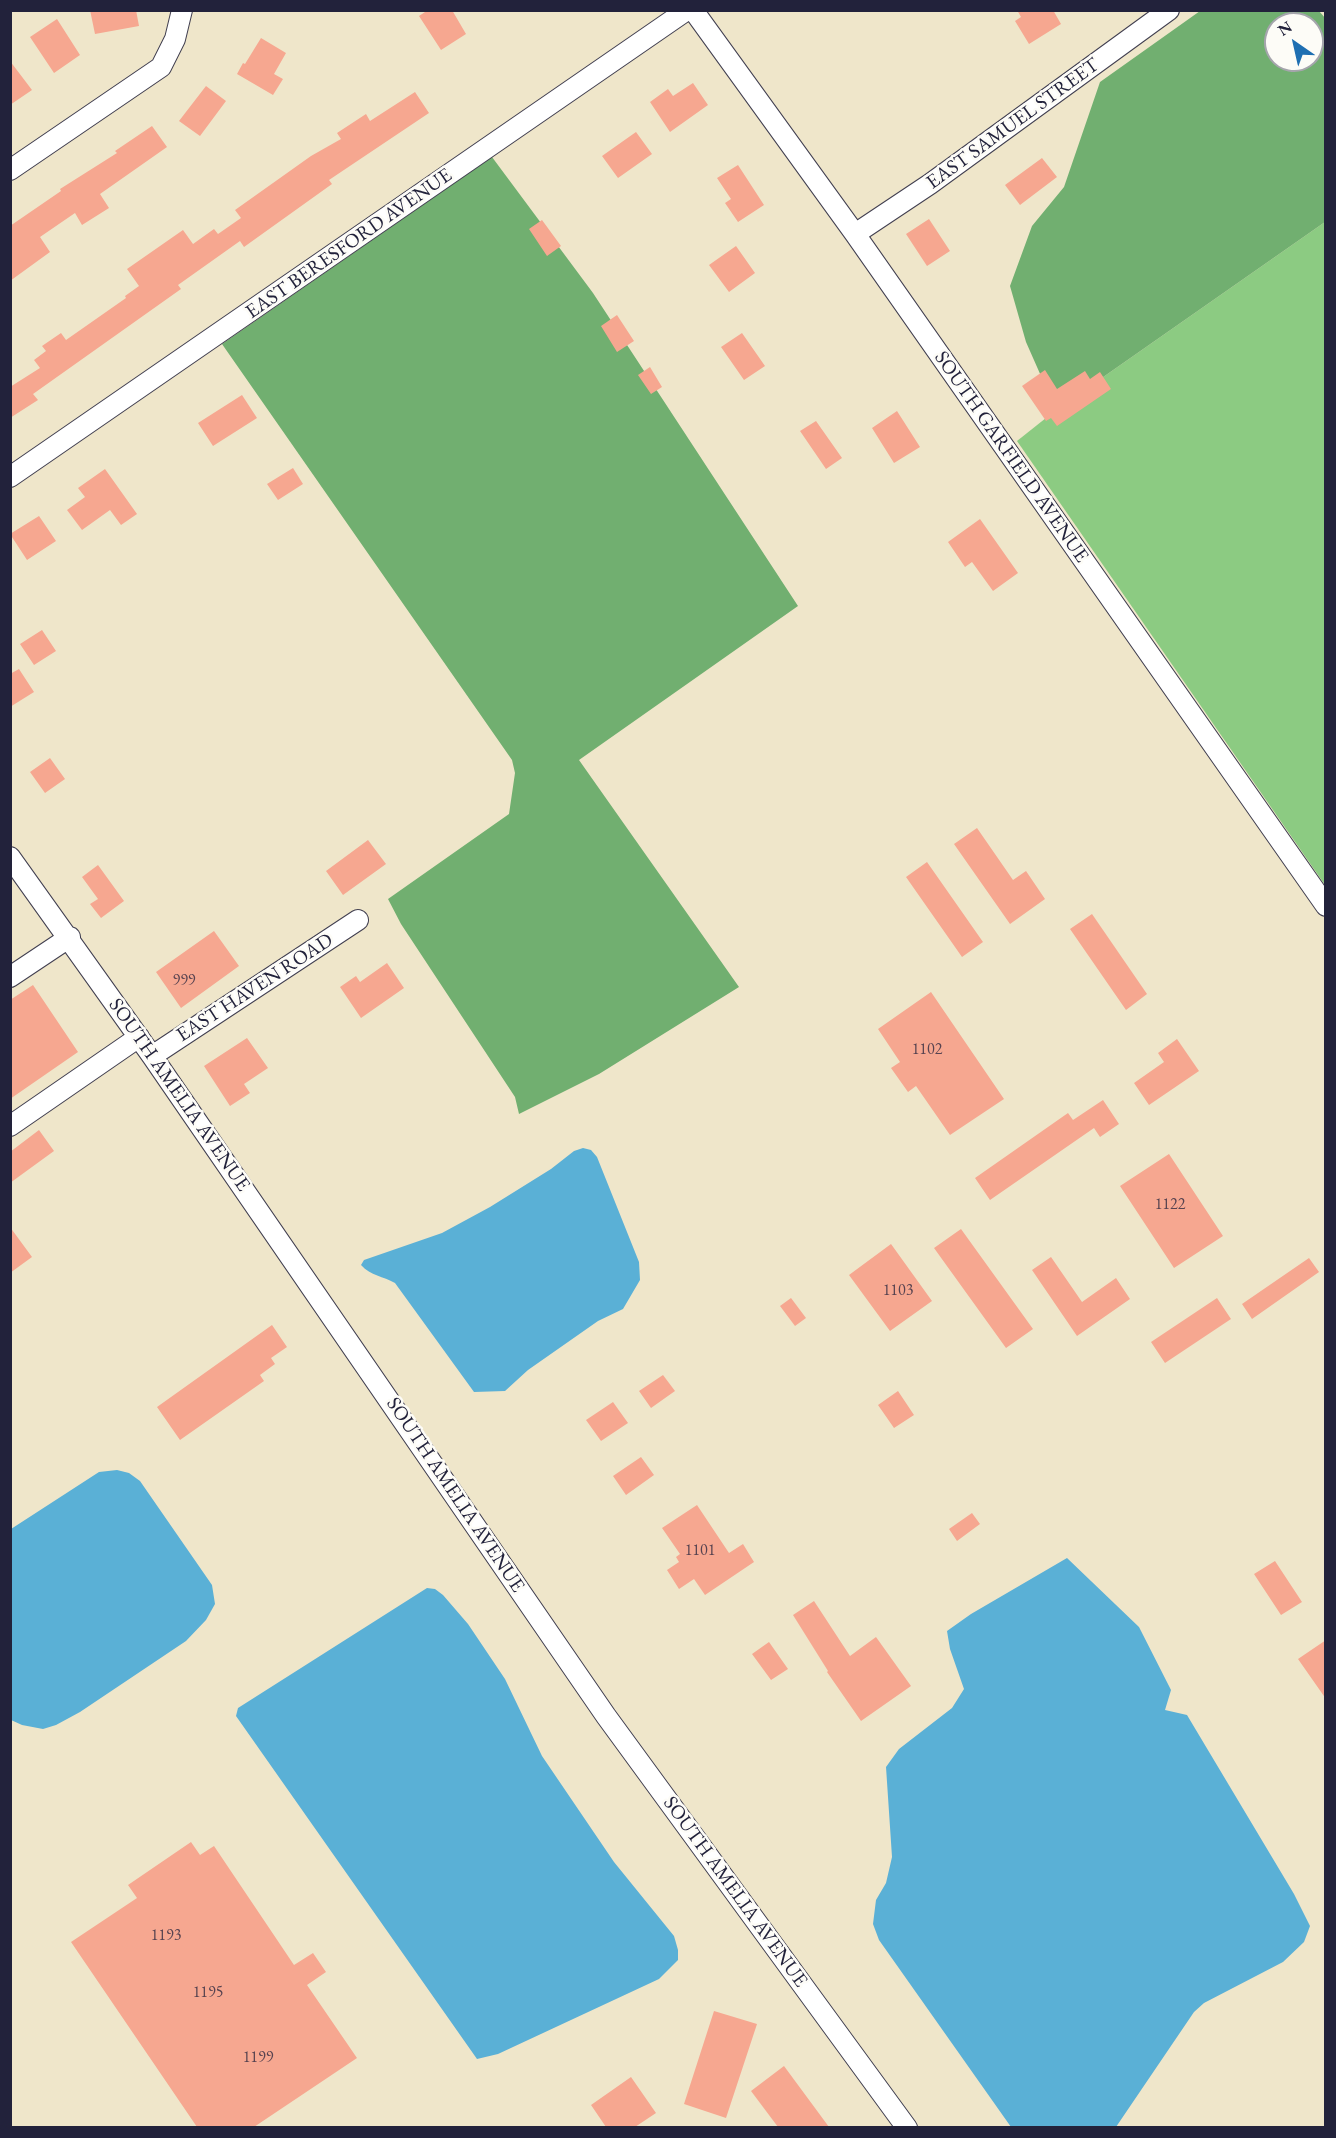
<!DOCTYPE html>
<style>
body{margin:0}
#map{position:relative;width:1336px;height:2138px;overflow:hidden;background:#efe6ca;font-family:"EB Garamond",serif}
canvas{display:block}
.frame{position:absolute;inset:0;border:12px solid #22223b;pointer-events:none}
.north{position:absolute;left:1264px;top:12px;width:60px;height:60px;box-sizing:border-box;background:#fdfcf7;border:2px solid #a5a5ac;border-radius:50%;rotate:326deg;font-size:16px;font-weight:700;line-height:24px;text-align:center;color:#22223b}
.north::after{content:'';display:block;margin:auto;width:21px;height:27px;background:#1f6fb2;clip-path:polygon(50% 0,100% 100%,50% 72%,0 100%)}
</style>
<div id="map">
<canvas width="1336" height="2138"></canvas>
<div class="frame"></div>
<div class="north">N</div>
</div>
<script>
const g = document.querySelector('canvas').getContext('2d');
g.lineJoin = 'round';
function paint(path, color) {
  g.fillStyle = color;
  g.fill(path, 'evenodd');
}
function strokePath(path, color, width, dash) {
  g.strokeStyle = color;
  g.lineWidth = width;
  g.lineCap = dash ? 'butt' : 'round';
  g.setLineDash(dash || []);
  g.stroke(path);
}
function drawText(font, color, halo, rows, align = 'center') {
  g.font = font + ' "EB Garamond",serif';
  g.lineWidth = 5;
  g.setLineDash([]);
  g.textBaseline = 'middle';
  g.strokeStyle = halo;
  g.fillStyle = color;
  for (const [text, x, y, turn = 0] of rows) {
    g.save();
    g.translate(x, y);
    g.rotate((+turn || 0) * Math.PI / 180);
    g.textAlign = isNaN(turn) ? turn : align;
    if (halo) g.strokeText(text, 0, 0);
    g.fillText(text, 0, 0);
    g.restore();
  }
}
const green = new Path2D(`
 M 1325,222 L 1325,885 L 1017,441 L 1056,410 Z`);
const forest = new Path2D(`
 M 1200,11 L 1319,11 L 1326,19 L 1325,222 L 1056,410 L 1026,342 L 1010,286 L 1032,226 L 1064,187 L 1100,82 ZM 1276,24 L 1312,24 L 1312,60 L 1276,60 Z
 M 492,157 L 593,293 L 798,606 L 579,760 L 739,987 L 599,1074 L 519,1114 L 515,1097 L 401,924 L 388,899 L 509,814 L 515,773 L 512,760 L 222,344 Z`);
const water = new Path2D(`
 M 583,1148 L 591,1150 L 597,1157 L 639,1262 L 640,1280 L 623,1309 L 598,1321 L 528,1370 L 505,1391 L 474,1392 L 395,1283 C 383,1276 371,1276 361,1265 L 364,1260 L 442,1233 L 490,1207 L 551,1169 L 574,1151 Z
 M 117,1470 L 129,1473 L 140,1481 L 212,1585 L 215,1604 L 206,1620 L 186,1641 L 80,1712 L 56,1725 L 43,1729 L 22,1725 L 11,1720 L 11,1529 L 99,1472 Z
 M 1067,1558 L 1139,1627 L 1171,1690 L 1165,1710 L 1187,1715 L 1294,1894 L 1310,1926 L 1304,1942 L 1283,1962 L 1204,2003 L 1194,2012 L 1116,2127 L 1011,2127 L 879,1940 L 873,1924 L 876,1900 L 886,1883 L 892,1857 L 886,1767 L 899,1749 L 952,1708 L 964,1689 L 950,1649 L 947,1631 L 971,1614 Z
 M 427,1588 L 435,1589 L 443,1595 L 468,1624 L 505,1679 L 542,1756 L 614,1862 L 674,1936 L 678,1950 L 678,1960 L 659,1979 L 498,2054 L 477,2059 L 236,1716 L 238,1708 Z`);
const building = new Path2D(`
 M 90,10 L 136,10 L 139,26 L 95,34 Z
 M 428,10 L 452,10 L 466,34 L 441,50 L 419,16 Z
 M 1017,10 L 1053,10 L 1061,24 L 1029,44 L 1015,21 L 1021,17 Z
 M 57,19 L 80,55 L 54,73 L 30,37 Z
 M 261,38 L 286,53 L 274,74 L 283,79 L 273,95 L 237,74 L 243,63 L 245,64 Z
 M 10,61 L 32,90 L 10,105 Z
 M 693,83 L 708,105 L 670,132 L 650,102 L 668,89 L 673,96 Z
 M 206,86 L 226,101 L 200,136 L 179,121 Z
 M 415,92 L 429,113 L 329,180 L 332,184 L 244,247 L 240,241 L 178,285 L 181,289 L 33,394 L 38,400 L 10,418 L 10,387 L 40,368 L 34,360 L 46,351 L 42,346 L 61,333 L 66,340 L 126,298 L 125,296 L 139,286 L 127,269 L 183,230 L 193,244 L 214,229 L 218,234 L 241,218 L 235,210 L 311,156 L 341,139 L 337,133 L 366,114 L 370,121 Z
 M 152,126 L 167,147 L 100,194 L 109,208 L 82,225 L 75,213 L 40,237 L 50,252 L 10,281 L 10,226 L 61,191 L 60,189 L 117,153 L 115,151 Z
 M 636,132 L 652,154 L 618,178 L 602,156 Z
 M 1042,158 L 1057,177 L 1020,205 L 1005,185 Z
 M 738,165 L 764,205 L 738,222 L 725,203 L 731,199 L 717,178 Z
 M 929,219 L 950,251 L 927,266 L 906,234 Z
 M 542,220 L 561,246 L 547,256 L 529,229 Z
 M 736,246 L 755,273 L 729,292 L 709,265 Z
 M 617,315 L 634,341 L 617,352 L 601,326 Z
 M 742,333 L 765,366 L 744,380 L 721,347 Z
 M 650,367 L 662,387 L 651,394 L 638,375 Z
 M 1045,370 L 1057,389 L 1085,371 L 1090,379 L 1100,372 L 1111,389 L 1057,426 L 1051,418 L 1046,421 L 1022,386 Z
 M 242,395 L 257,418 L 213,446 L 198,423 Z
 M 897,411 L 920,447 L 894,463 L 872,428 Z
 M 816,421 L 842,458 L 826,469 L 800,431 Z
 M 293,468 L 303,484 L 278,500 L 267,484 Z
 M 105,469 L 137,514 L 121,525 L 110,510 L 82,530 L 67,510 L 85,497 L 78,488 Z
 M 39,516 L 56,541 L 27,560 L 10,534 Z
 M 980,519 L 1018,573 L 993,591 L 972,562 L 965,567 L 948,542 Z
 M 42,630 L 56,651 L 34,665 L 20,644 Z
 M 19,669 L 34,692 L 10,707 L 10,674 Z
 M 50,758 L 65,779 L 45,793 L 30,772 Z
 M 977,828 L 1013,880 L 1026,871 L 1045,899 L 1010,924 L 954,844 Z
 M 368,840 L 386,864 L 343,895 L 326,871 Z
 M 927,862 L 983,942 L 962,957 L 906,877 Z
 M 98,865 L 124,901 L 101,918 L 90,904 L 98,899 L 82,877 Z
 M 1092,914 L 1147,994 L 1126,1010 L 1070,929 Z
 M 214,931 L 239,966 L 181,1008 L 156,972 Z
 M 387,963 L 404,988 L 361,1018 L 340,987 L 356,976 L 360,982 Z
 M 33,985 L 78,1052 L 10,1099 L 10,1000 Z
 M 931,992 L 1004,1099 L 950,1135 L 916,1086 L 908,1092 L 891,1068 L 900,1062 L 878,1029 Z
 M 247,1038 L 268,1068 L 244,1084 L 250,1093 L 230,1106 L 204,1066 Z
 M 1177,1039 L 1199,1071 L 1149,1105 L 1134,1083 L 1164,1062 L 1158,1053 Z
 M 1103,1100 L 1119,1124 L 1100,1137 L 1094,1128 L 990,1200 L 975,1178 L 1068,1113 L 1073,1120 Z
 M 39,1130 L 54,1151 L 10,1183 L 10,1152 Z
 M 1169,1154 L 1223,1236 L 1174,1268 L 1120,1186 Z
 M 10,1227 L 32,1257 L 10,1273 Z
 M 961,1229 L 1033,1329 L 1006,1348 L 934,1248 Z
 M 891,1244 L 932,1301 L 890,1331 L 849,1275 Z
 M 1051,1257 L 1082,1302 L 1116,1278 L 1130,1299 L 1077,1336 L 1032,1270 Z
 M 1309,1258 L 1319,1272 L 1252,1319 L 1242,1304 Z
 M 791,1298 L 806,1318 L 795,1326 L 780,1306 Z
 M 1217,1298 L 1231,1319 L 1165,1363 L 1151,1342 Z
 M 272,1325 L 287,1347 L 271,1358 L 275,1364 L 260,1375 L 264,1381 L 180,1440 L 157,1407 Z
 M 663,1375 L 675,1391 L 651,1408 L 639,1391 Z
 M 898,1391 L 914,1415 L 894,1428 L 878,1405 Z
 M 613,1402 L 628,1423 L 601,1441 L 586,1420 Z
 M 641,1457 L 654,1475 L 626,1495 L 613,1476 Z
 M 697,1505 L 729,1553 L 743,1544 L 754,1562 L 705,1595 L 694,1579 L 679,1589 L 667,1570 L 679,1562 L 676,1557 L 680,1554 L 662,1528 Z
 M 972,1513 L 980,1524 L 957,1541 L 949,1529 Z
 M 1275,1561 L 1302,1602 L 1281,1615 L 1254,1574 Z
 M 814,1601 L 850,1656 L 876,1637 L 911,1686 L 861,1721 L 827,1672 L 828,1671 L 793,1615 Z
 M 1326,1640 L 1326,1699 L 1298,1659 Z
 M 769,1642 L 788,1669 L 771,1680 L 752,1654 Z
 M 191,1842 L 200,1855 L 214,1846 L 294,1965 L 313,1953 L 326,1972 L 307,1985 L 357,2058 L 254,2127 L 197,2127 L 71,1942 L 137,1898 L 128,1885 Z
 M 714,2011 L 757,2024 L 726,2118 L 684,2104 Z
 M 784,2066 L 829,2127 L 778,2127 L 751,2091 Z
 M 631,2077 L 656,2113 L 635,2127 L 606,2127 L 591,2105 Z`);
const minor = new Path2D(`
 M 693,10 L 855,234 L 1326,906
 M 10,170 L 161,67 L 175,39 L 182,10
 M 855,234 L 930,184 L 1169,10
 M 10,477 L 687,10
 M 10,857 L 152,1056 L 606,1716 L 907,2128
 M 10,977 L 70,937
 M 152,1056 L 358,920
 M 10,1126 L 139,1037`);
const numberNames = [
 ["999",184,981],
 ["1102",927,1050],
 ["1122",1170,1205],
 ["1103",898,1291],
 ["1101",700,1551],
 ["1193",166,1936],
 ["1195",208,1993],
 ["1199",258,2058]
];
const streetNames = [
 ["EAST SAMUEL STREET",1013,124,-36],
 ["EAST BERESFORD AVENUE",349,244,-35],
 ["SOUTH GARFIELD AVENUE",1011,457,55],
 ["EAST HAVEN ROAD",255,988,-33],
 ["SOUTH AMELIA AVENUE",179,1095,55],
 ["SOUTH AMELIA AVENUE",455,1495,56],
 ["SOUTH AMELIA AVENUE",735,1892,54]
];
paint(green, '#8ccb82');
paint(forest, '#71af70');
paint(water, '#5ab0d6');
paint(building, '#f6a790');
strokePath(minor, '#413f50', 22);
strokePath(minor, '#fff', 20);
drawText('16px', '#574350', null, numberNames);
drawText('20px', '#22223b', '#fdfcf7', streetNames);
</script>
